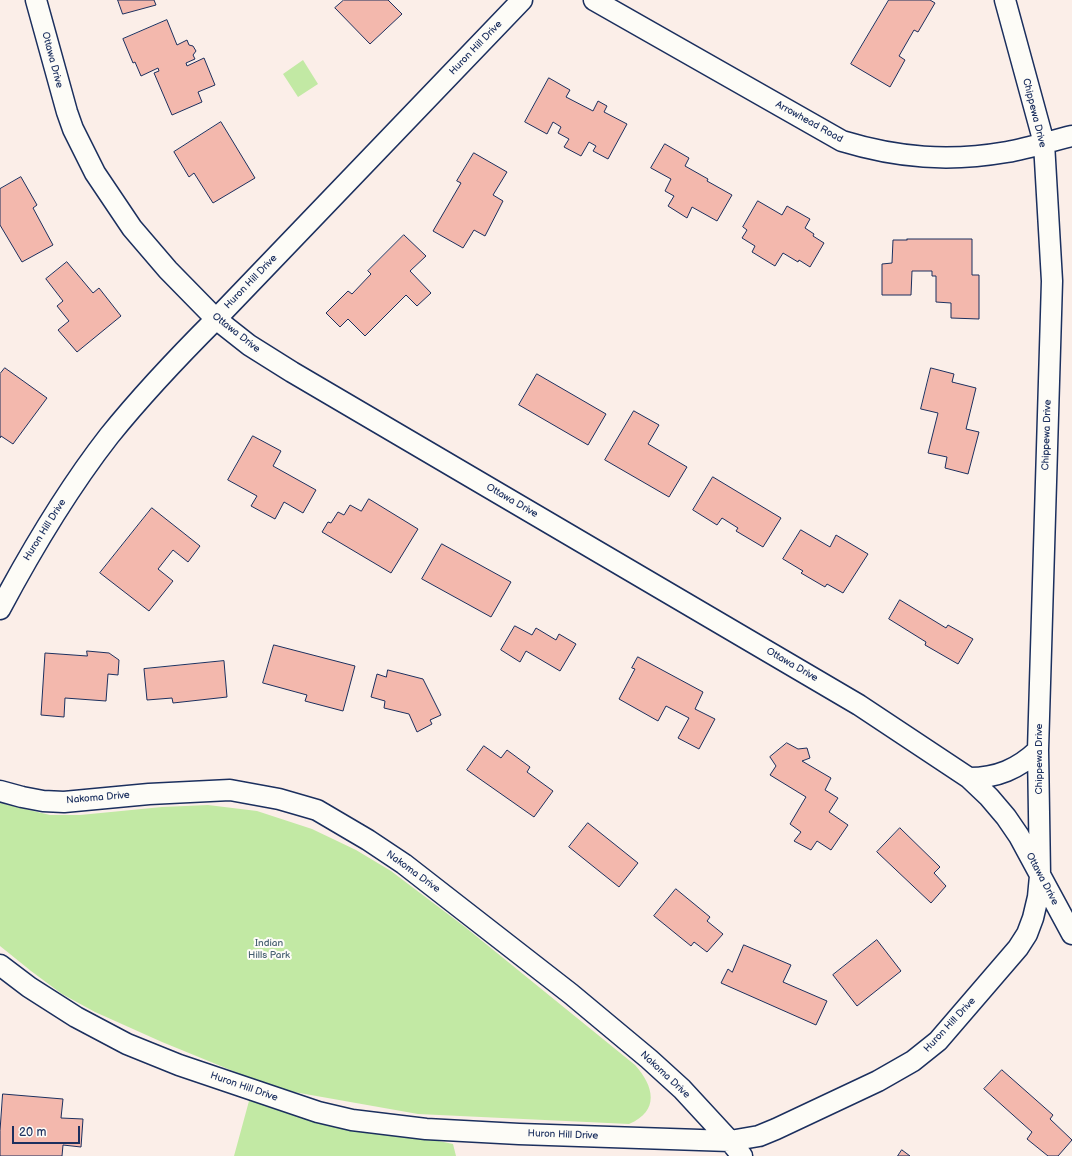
<!DOCTYPE html>
<style>
body{margin:0}
#map{position:relative;width:1072px;height:1156px;overflow:hidden;background:#fbeee8;font-family:"Balsamiq Sans",sans-serif}
canvas{display:block}
.scale{position:absolute;left:12px;top:1126px;width:68px;height:18px;box-sizing:border-box;border:2px solid #1b2f5e;border-top:0;padding-left:5px;font-size:12px;line-height:14px;white-space:nowrap;color:#1b2f5e;-webkit-text-stroke:3px #fdfcf7;paint-order:stroke}
</style>
<div id="map">
<canvas width="1072" height="1156"></canvas>
<div class="scale">20 m</div>
</div>
<script>
const g = document.querySelector('canvas').getContext('2d');
g.lineJoin = 'round';
function paint(path, color) {
  g.fillStyle = color;
  g.fill(path, 'evenodd');
}
function strokePath(path, color, width, dash) {
  g.strokeStyle = color;
  g.lineWidth = width;
  g.lineCap = dash ? 'butt' : 'round';
  g.setLineDash(dash || []);
  g.stroke(path);
}
function drawText(font, color, halo, rows, align = 'center') {
  g.font = font + ' "Balsamiq Sans",sans-serif';
  g.lineWidth = 4;
  g.setLineDash([]);
  g.textBaseline = 'middle';
  g.strokeStyle = halo;
  g.fillStyle = color;
  for (const [text, x, y, turn = 0] of rows) {
    g.save();
    g.translate(x, y);
    g.rotate((+turn || 0) * Math.PI / 180);
    g.textAlign = isNaN(turn) ? turn : align;
    if (halo) g.strokeText(text, 0, 0);
    g.fillText(text, 0, 0);
    g.restore();
  }
}
const green = new Path2D(`
 M 303,60 L 318,84 L 298,97 L 283,74 Z
 M 0,803 L 50,815 L 80,815 L 162,807 L 208,805 L 257,811 L 312,829 L 356,850 L 391,871 L 465,927 L 635,1065 C 654,1086 660,1111 629,1124 L 418,1114 L 277,1089 L 162,1042 L 95,1012 L 62,994 L 31,971 L 0,946 Z
 M 249,1101 L 453,1144 L 456,1156 L 234,1156 Z`);
const building = new Path2D(`
 M 118,0 L 154,0 L 156,5 L 123,14 Z
 M 344,0 L 388,0 L 402,14 L 370,44 L 335,8 Z
 M 889,0 L 930,0 L 935,3 L 918,32 L 914,30 L 899,56 L 905,60 L 890,87 L 851,64 Z
 M 167,20 L 177,45 L 187,40 L 189,45 L 193,46 L 196,51 L 193,55 L 195,59 L 186,63 L 187,66 L 204,58 L 215,85 L 198,92 L 202,102 L 172,115 L 154,73 L 159,71 L 158,68 L 141,76 L 135,62 L 133,63 L 123,39 Z
 M 549,78 L 570,90 L 566,97 L 593,111 L 598,101 L 607,106 L 604,112 L 627,124 L 608,159 L 593,151 L 596,146 L 589,142 L 581,156 L 564,147 L 569,139 L 558,133 L 561,127 L 553,122 L 547,134 L 525,122 Z
 M 221,122 L 255,178 L 213,203 L 194,173 L 189,177 L 174,152 Z
 M 665,144 L 689,158 L 685,166 L 708,179 L 707,181 L 732,195 L 717,221 L 692,207 L 687,218 L 668,206 L 674,196 L 665,191 L 671,179 L 651,168 Z
 M 474,153 L 507,172 L 493,195 L 503,201 L 485,236 L 474,230 L 463,248 L 433,231 L 461,183 L 457,181 Z
 M 21,177 L 37,205 L 33,208 L 53,245 L 22,262 L 0,225 L 0,189 Z
 M 758,201 L 782,215 L 787,206 L 810,219 L 805,228 L 814,234 L 813,236 L 824,243 L 810,267 L 799,260 L 798,262 L 783,253 L 775,266 L 752,252 L 755,246 L 742,238 L 747,230 L 743,227 Z
 M 404,235 L 426,256 L 410,271 L 431,293 L 417,306 L 406,295 L 365,336 L 348,319 L 340,327 L 326,313 L 348,291 L 352,294 L 371,274 L 368,271 Z
 M 907,239 L 972,239 L 972,275 L 979,275 L 979,319 L 951,318 L 951,303 L 936,302 L 936,276 L 932,276 L 932,271 L 912,271 L 911,295 L 882,295 L 882,264 L 892,263 L 893,240 L 907,240 Z
 M 67,262 L 93,293 L 99,288 L 121,316 L 77,352 L 58,330 L 69,321 L 57,306 L 63,301 L 46,279 Z
 M 5,368 L 47,398 L 13,444 L 1,436 L 0,438 L 0,374 Z
 M 931,368 L 954,374 L 952,382 L 976,388 L 966,429 L 979,432 L 968,474 L 945,468 L 947,457 L 928,453 L 938,413 L 921,409 Z
 M 537,374 L 606,414 L 588,445 L 519,405 Z
 M 634,411 L 659,425 L 648,444 L 687,467 L 669,497 L 605,460 Z
 M 253,436 L 281,451 L 273,466 L 316,490 L 303,513 L 284,502 L 275,519 L 251,506 L 257,496 L 228,480 Z
 M 713,477 L 781,518 L 763,547 L 736,531 L 738,528 L 722,518 L 717,525 L 693,510 Z
 M 369,499 L 418,529 L 391,573 L 322,532 L 328,522 L 331,523 L 338,512 L 344,515 L 350,505 L 361,511 Z
 M 152,508 L 200,546 L 188,562 L 173,550 L 158,569 L 173,581 L 149,611 L 100,573 Z
 M 801,530 L 830,547 L 836,535 L 868,554 L 843,593 L 827,584 L 825,587 L 801,573 L 803,571 L 783,559 Z
 M 442,544 L 511,582 L 491,617 L 422,579 Z
 M 900,600 L 946,628 L 948,625 L 973,639 L 958,664 L 925,645 L 926,642 L 889,619 Z
 M 515,626 L 532,635 L 536,628 L 556,640 L 559,634 L 576,644 L 560,671 L 526,651 L 520,662 L 501,650 Z
 M 274,645 L 355,666 L 343,711 L 305,701 L 307,695 L 263,683 Z
 M 87,651 L 109,653 L 119,660 L 118,675 L 108,674 L 106,701 L 65,698 L 64,717 L 41,715 L 45,653 L 87,656 Z
 M 638,657 L 703,692 L 695,709 L 715,719 L 699,749 L 678,738 L 689,718 L 666,706 L 658,721 L 619,699 L 635,669 L 632,668 Z
 M 224,661 L 227,697 L 173,703 L 172,698 L 147,700 L 144,669 Z
 M 388,670 L 423,679 L 441,715 L 430,720 L 432,724 L 417,732 L 409,714 L 384,708 L 385,701 L 371,697 L 377,674 L 386,677 Z
 M 787,743 L 798,749 L 807,748 L 810,758 L 802,761 L 831,778 L 825,790 L 838,798 L 829,812 L 848,825 L 831,850 L 817,841 L 811,850 L 794,841 L 801,832 L 790,824 L 806,797 L 770,775 L 776,766 L 770,757 Z
 M 484,746 L 501,758 L 507,750 L 530,767 L 527,772 L 553,791 L 534,817 L 467,770 Z
 M 588,823 L 638,863 L 619,887 L 569,847 Z
 M 900,828 L 940,867 L 934,873 L 946,886 L 931,903 L 877,852 Z
 M 676,889 L 710,917 L 707,921 L 723,934 L 707,952 L 694,942 L 691,946 L 654,916 Z
 M 877,940 L 901,971 L 857,1006 L 833,975 Z
 M 744,945 L 791,965 L 783,982 L 827,1001 L 816,1025 L 721,983 L 728,969 L 732,972 Z
 M 1002,1070 L 1053,1115 L 1050,1119 L 1072,1140 L 1058,1156 L 1048,1156 L 1027,1139 L 1032,1132 L 984,1089 Z
 M 3,1094 L 63,1099 L 61,1118 L 83,1119 L 81,1147 L 63,1145 L 62,1156 L 0,1156 L 0,1131 Z
 M 902,1150 L 910,1156 L 898,1156 Z`);
const minor = new Path2D(`
 M 36,0 L 67,112 L 73,129 L 95,173 L 132,228 L 168,270 L 216,319 L 249,345 L 292,372 L 859,705 L 969,778 L 989,797 L 1006,817 L 1019,836 L 1072,934
 M 594,0 L 842,141 C 898,158 949,162 1007,152 C 1029,148 1051,141 1072,136
 M 0,609 C 32,549 67,490 109,436 C 142,395 178,357 216,319 L 522,0
 M 969,778 C 997,778 1018,769 1038,750
 M 0,791 L 22,797 L 43,801 L 64,802 L 149,794 L 230,790 L 279,799 L 317,810 L 368,840 L 404,864 L 571,994 L 649,1059 L 682,1089 L 730,1141 L 742,1156
 M 0,965 L 29,987 L 76,1017 L 127,1044 L 179,1065 L 318,1112 L 352,1120 L 426,1129 L 519,1134 L 730,1141 L 759,1136 L 776,1129 L 878,1081 L 913,1061 L 938,1041 L 1018,948 L 1027,934 L 1033,918 L 1038,897 L 1040,876 L 1038,750 L 1052,281 L 1044,143 L 1005,0`);
const streetNames = [
 ["Huron Hill Drive",476,48,-46],
 ["Ottawa Drive",52,60,75],
 ["Chippewa Drive",1034,113,76],
 ["Arrowhead Road",809,122,29],
 ["Huron Hill Drive",251,282,-46],
 ["Ottawa Drive",236,333,38],
 ["Chippewa Drive",1047,435,-88],
 ["Ottawa Drive",512,501,30],
 ["Huron Hill Drive",45,530,-58],
 ["Ottawa Drive",792,665,30],
 ["Chippewa Drive",1039,759,-90],
 ["Nakoma Drive",98,798,-5],
 ["Nakoma Drive",413,872,36],
 ["Ottawa Drive",1042,879,62],
 ["Huron Hill Drive",950,1025,-47],
 ["Nakoma Drive",665,1075,43],
 ["Huron Hill Drive",244,1087,19],
 ["Huron Hill Drive",563,1135,2]
];
const parkNames = [
 ["Indian",269,943],
 ["Hills Park",269,955]
];
paint(green, '#c2e9a4');
paint(building, '#f3b8ad');
strokePath(building, '#1b2f5e', 1);
strokePath(minor, '#1b2f5e', 23);
strokePath(minor, '#fdfcf7', 20);
drawText('10px', '#1b2f5e', '#fdfcf7', streetNames);
drawText('10px', '#455e70', '#fdfcf7', parkNames);
</script>
